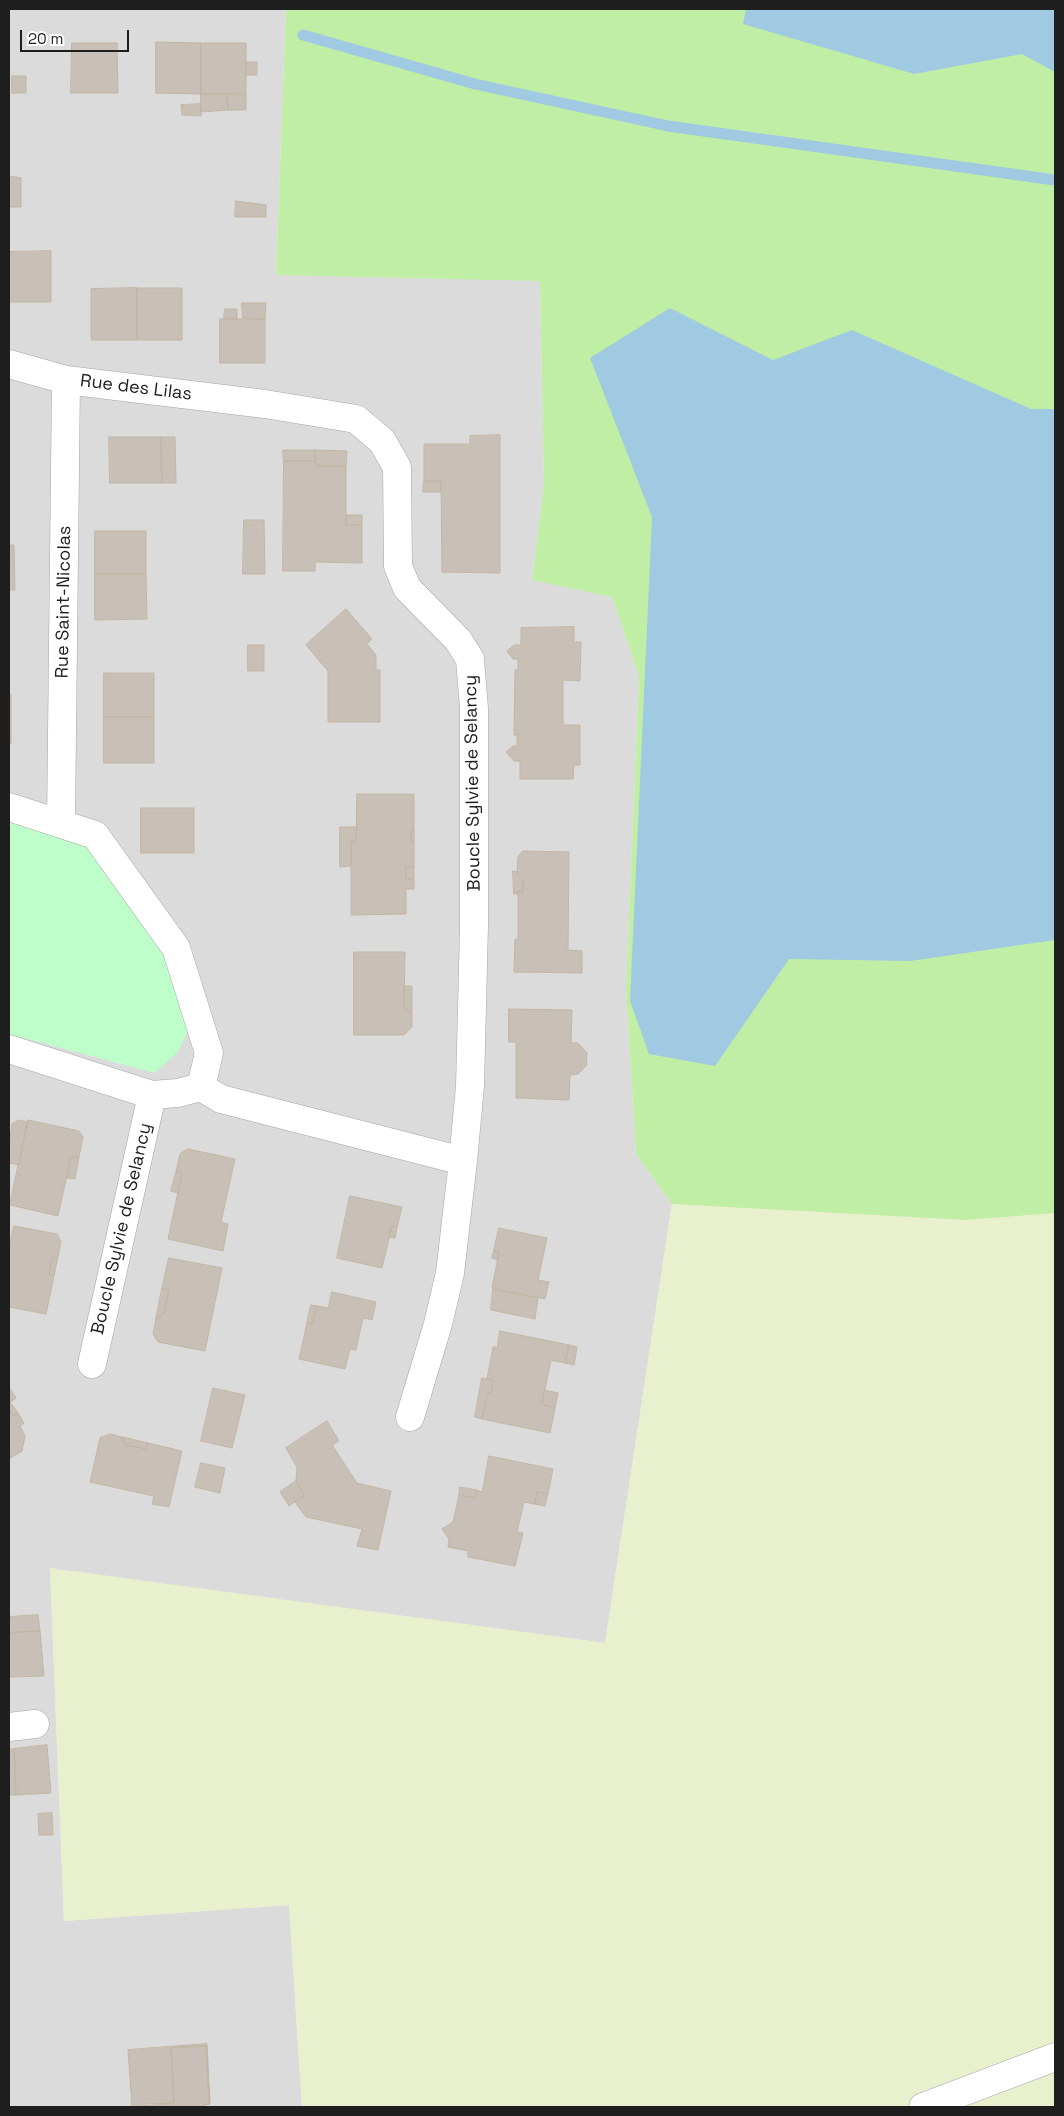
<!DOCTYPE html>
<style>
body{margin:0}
#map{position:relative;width:1064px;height:2116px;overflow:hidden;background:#f0ede3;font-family:"Space Grotesk",sans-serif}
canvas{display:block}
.frame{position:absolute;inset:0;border:10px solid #1e1e1e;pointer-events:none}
.scale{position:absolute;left:20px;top:30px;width:109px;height:22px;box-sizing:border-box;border:2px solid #1e1e1e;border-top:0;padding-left:6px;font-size:15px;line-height:18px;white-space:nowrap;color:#1e1e1e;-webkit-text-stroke:4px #fff;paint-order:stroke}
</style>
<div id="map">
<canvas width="1064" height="2116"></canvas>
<div class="frame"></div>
<div class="scale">20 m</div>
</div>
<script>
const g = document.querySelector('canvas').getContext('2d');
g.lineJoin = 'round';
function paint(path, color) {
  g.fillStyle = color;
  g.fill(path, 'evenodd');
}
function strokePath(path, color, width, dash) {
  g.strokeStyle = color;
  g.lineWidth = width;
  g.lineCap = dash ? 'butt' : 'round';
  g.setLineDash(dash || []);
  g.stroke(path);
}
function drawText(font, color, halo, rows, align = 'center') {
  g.font = font + ' "Space Grotesk",sans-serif';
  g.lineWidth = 4.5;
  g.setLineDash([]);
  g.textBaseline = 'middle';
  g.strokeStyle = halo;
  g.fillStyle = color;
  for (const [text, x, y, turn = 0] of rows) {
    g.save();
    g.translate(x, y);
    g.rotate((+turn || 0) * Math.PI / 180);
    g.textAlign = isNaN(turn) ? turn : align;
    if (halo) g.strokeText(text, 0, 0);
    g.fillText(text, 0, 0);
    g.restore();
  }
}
const residential = new Path2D(`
 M 9,9 L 286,9 L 276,275 L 540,280 L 544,484 L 532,579 L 612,597 L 639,676 L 626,989 L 636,1154 L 672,1204 L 605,1643 L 50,1569 L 64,1921 L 289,1905 L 302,2107 L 9,2107 Z`);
const farmland = new Path2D(`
 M 672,1204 L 966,1220 L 1055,1213 L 1055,2107 L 302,2107 L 289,1905 L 64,1921 L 50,1568 L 605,1643 Z`);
const grass = new Path2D(`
 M 286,9 L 1055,9 L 1055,1213 L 966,1220 L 672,1204 L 636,1154 L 626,989 L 639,676 L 612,597 L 532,580 L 544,484 L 540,281 L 276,275 Z`);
const park = new Path2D(`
 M 9,822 L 88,846 L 164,954 L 188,1031 L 177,1053 L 154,1073 L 9,1034 Z`);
const water = new Path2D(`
 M 746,9 L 1055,9 L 1055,72 L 1022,54 L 914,74 L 743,24 Z
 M 670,308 L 773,360 L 852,330 L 1031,409 L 1055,409 L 1055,940 L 910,961 L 789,959 L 715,1066 L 649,1054 L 630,1001 L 652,517 L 590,358 Z`);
const stream = new Path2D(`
 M 303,35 L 475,84 L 668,126 L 1055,180`);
const building = new Path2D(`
 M 156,42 L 201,43 L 201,94 L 156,93 Z
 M 72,43 L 117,43 L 118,93 L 71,93 Z
 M 201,43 L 246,43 L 246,94 L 201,94 Z
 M 246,62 L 257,62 L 257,75 L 246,75 Z
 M 12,76 L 26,76 L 26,93 L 12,93 Z
 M 246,93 L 246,110 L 228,110 L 227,94 Z
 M 201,94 L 227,94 L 228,110 L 201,112 Z
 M 201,104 L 201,116 L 182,115 L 181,105 Z
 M 9,176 L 21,178 L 21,207 L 9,207 Z
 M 236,201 L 266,205 L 266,217 L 235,217 Z
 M 51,251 L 51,302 L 9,302 L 9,252 Z
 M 137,288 L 182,288 L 182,340 L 137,340 Z
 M 137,288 L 137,340 L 91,340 L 91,289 Z
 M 242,303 L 266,303 L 265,319 L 243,318 Z
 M 225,309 L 237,309 L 237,319 L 224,319 Z
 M 220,319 L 265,319 L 265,363 L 220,363 Z
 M 500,435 L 500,573 L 442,572 L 441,481 L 424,481 L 424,444 L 470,444 L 470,436 Z
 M 109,437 L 161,437 L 162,483 L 110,483 Z
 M 161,437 L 175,437 L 176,483 L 162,483 Z
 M 283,450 L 315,450 L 316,461 L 284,461 Z
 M 315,450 L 347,451 L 346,466 L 316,466 Z
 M 284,461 L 316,461 L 316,466 L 346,466 L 346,525 L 362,525 L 362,563 L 315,562 L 315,571 L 283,571 Z
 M 424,481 L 441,481 L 441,492 L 423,492 Z
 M 346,515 L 362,515 L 362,525 L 346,525 Z
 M 244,520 L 264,520 L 265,574 L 243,574 Z
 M 95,531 L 146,531 L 146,574 L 95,574 Z
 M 9,545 L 14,545 L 15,590 L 9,590 Z
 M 95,574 L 146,574 L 147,619 L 95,620 Z
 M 346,609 L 372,639 L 367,644 L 376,655 L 376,670 L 380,670 L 380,722 L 328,722 L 328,671 L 306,645 Z
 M 574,627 L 574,642 L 581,642 L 580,681 L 563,680 L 563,725 L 580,725 L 580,765 L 574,765 L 573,779 L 520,779 L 520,761 L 514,761 L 506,752 L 513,746 L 517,746 L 517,735 L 514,735 L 515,670 L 518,670 L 518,659 L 513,659 L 507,651 L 514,645 L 521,645 L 521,628 Z
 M 248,645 L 264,645 L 264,671 L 248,671 Z
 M 104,673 L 154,673 L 154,717 L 104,717 Z
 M 9,695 L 11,695 L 11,744 L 9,744 Z
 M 104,717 L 154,717 L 154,763 L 104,763 Z
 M 357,794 L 414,794 L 414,828 L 412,828 L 411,842 L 414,842 L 414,867 L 406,867 L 406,879 L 414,879 L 414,889 L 406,889 L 406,914 L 351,915 L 351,842 L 356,842 Z
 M 141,808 L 194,808 L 194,853 L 141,853 Z
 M 340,827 L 357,827 L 356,842 L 351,842 L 351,866 L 340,867 Z
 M 412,828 L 414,828 L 414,842 L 411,842 Z
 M 523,851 L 569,852 L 568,950 L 582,951 L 582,973 L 514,972 L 515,939 L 518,939 L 518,891 L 523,892 L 523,880 L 517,874 L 518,857 Z
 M 406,867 L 414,867 L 414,879 L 406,879 Z
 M 513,871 L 518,872 L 517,874 L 523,880 L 523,892 L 518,891 L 518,894 L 514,894 Z
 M 354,952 L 405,952 L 404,1007 L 412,1016 L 412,1027 L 404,1035 L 354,1035 Z
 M 404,986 L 412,986 L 412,1016 L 404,1007 Z
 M 509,1009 L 572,1010 L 571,1043 L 578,1043 L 587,1053 L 586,1066 L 578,1074 L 570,1075 L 569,1100 L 516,1098 L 516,1042 L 509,1042 Z
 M 19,1120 L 28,1122 L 19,1165 L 9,1163 L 9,1145 L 12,1124 Z
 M 28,1120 L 79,1131 L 83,1137 L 79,1157 L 71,1157 L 58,1216 L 10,1205 Z
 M 188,1149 L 235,1159 L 221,1222 L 228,1224 L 223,1251 L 168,1239 L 182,1173 L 176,1172 L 180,1154 Z
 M 71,1157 L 79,1157 L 75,1179 L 67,1178 Z
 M 176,1172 L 182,1173 L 178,1193 L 171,1191 Z
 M 350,1196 L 402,1207 L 397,1227 L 392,1226 L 382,1268 L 337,1258 Z
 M 14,1226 L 57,1234 L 61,1242 L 58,1256 L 51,1261 L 49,1275 L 54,1276 L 46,1314 L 9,1307 L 9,1248 Z
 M 392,1226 L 397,1227 L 395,1238 L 389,1237 Z
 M 499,1228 L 547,1238 L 538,1280 L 549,1282 L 545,1299 L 492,1288 L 499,1252 L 494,1251 Z
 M 494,1251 L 499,1252 L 498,1260 L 492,1258 Z
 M 58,1256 L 54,1276 L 49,1275 L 51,1261 Z
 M 169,1258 L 222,1268 L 205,1351 L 158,1342 L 153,1334 L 156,1319 L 164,1314 L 166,1303 L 169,1290 L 162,1289 Z
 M 162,1289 L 169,1290 L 166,1303 L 164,1314 L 156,1319 Z
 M 493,1289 L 538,1298 L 535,1319 L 491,1310 Z
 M 332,1292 L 376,1302 L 372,1320 L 363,1318 L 356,1350 L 350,1349 L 345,1369 L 299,1359 L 307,1323 L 312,1324 L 317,1306 L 328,1308 Z
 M 311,1305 L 317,1306 L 312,1324 L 307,1323 Z
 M 500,1331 L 569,1345 L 565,1363 L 551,1360 L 542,1404 L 555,1408 L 550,1433 L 482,1419 L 488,1393 L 491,1393 L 493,1380 L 487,1379 L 493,1347 L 497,1347 Z
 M 569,1345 L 577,1347 L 574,1365 L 565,1363 Z
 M 482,1378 L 493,1380 L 491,1393 L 488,1393 L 482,1419 L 475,1417 Z
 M 9,1387 L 16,1398 L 9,1403 Z
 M 213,1388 L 245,1395 L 232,1448 L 201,1441 Z
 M 545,1390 L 558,1393 L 555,1408 L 542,1404 Z
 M 10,1402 L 18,1413 L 13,1416 L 9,1409 Z
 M 9,1409 L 13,1416 L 18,1413 L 24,1423 L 20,1426 L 25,1436 L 22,1451 L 9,1459 Z
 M 327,1421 L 339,1441 L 332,1445 L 357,1483 L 391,1491 L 378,1550 L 357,1546 L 362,1529 L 306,1517 L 295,1502 L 304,1495 L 296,1481 L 297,1467 L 286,1448 Z
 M 110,1434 L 122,1437 L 125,1445 L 146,1449 L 148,1443 L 182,1451 L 169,1507 L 152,1504 L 154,1496 L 90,1482 L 100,1438 Z
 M 122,1437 L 148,1443 L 146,1449 L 125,1445 Z
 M 489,1456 L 553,1469 L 548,1494 L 537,1492 L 535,1504 L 524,1502 L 517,1532 L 523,1533 L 515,1566 L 468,1557 L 468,1551 L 448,1547 L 449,1539 L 442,1529 L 453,1522 L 459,1495 L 475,1498 L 477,1490 L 482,1492 Z
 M 201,1463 L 225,1468 L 220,1493 L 195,1487 Z
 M 296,1481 L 304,1495 L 289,1506 L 280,1492 Z
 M 460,1487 L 477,1490 L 475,1498 L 459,1495 Z
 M 537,1492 L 548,1494 L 545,1506 L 535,1504 Z
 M 38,1615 L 40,1631 L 9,1633 L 9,1617 Z
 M 40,1631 L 44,1676 L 9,1677 L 9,1633 Z
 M 47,1745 L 51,1793 L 16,1795 L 14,1749 Z
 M 9,1749 L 14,1749 L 16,1795 L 9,1795 Z
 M 52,1813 L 53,1835 L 39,1835 L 38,1814 Z
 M 207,2044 L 210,2104 L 205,2105 L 209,2103 L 206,2046 L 171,2048 L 174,2103 L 132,2107 L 128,2050 Z
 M 206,2046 L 209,2103 L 205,2103 L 205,2107 L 145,2107 L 145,2104 L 174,2103 L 171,2048 Z`);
const minor = new Path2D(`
 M 9,364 L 66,380 L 265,404 L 356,419 L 382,441 L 397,467 L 398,566 L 407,588 L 458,640 L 470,659 L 474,709 L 474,926 L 470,1086 L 463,1161 L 450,1273 L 438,1324 L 410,1417
 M 9,807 L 95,835 L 176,948 L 209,1053 L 201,1087
 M 61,823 L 66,380
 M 9,1049 L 152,1095 L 178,1093 L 201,1087 L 221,1099 L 463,1161
 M 92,1364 L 152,1095
 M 9,1727 L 35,1724`);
const tertiary = new Path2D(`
 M 923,2107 L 1055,2057`);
const streetNames = [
 ["Rue des Lilas",136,388,7],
 ["Rue Saint-Nicolas",64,602,-89],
 ["Boucle Sylvie de Selancy",473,783,-91],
 ["Boucle Sylvie de Selancy",122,1229,-77]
];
paint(residential, '#dcdbdb');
paint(farmland, '#e9f0cd');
paint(grass, '#c0eea5');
paint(park, '#bdfeca');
paint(water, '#a0cae1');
strokePath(stream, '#a0cae1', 11);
paint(building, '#c8c0b6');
strokePath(building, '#c3b6a4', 1);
strokePath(minor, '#a5a5a5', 29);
strokePath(tertiary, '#a5a5a5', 29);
strokePath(minor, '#fff', 28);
strokePath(tertiary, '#fff', 28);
drawText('18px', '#1e1e1e', '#fff', streetNames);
</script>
